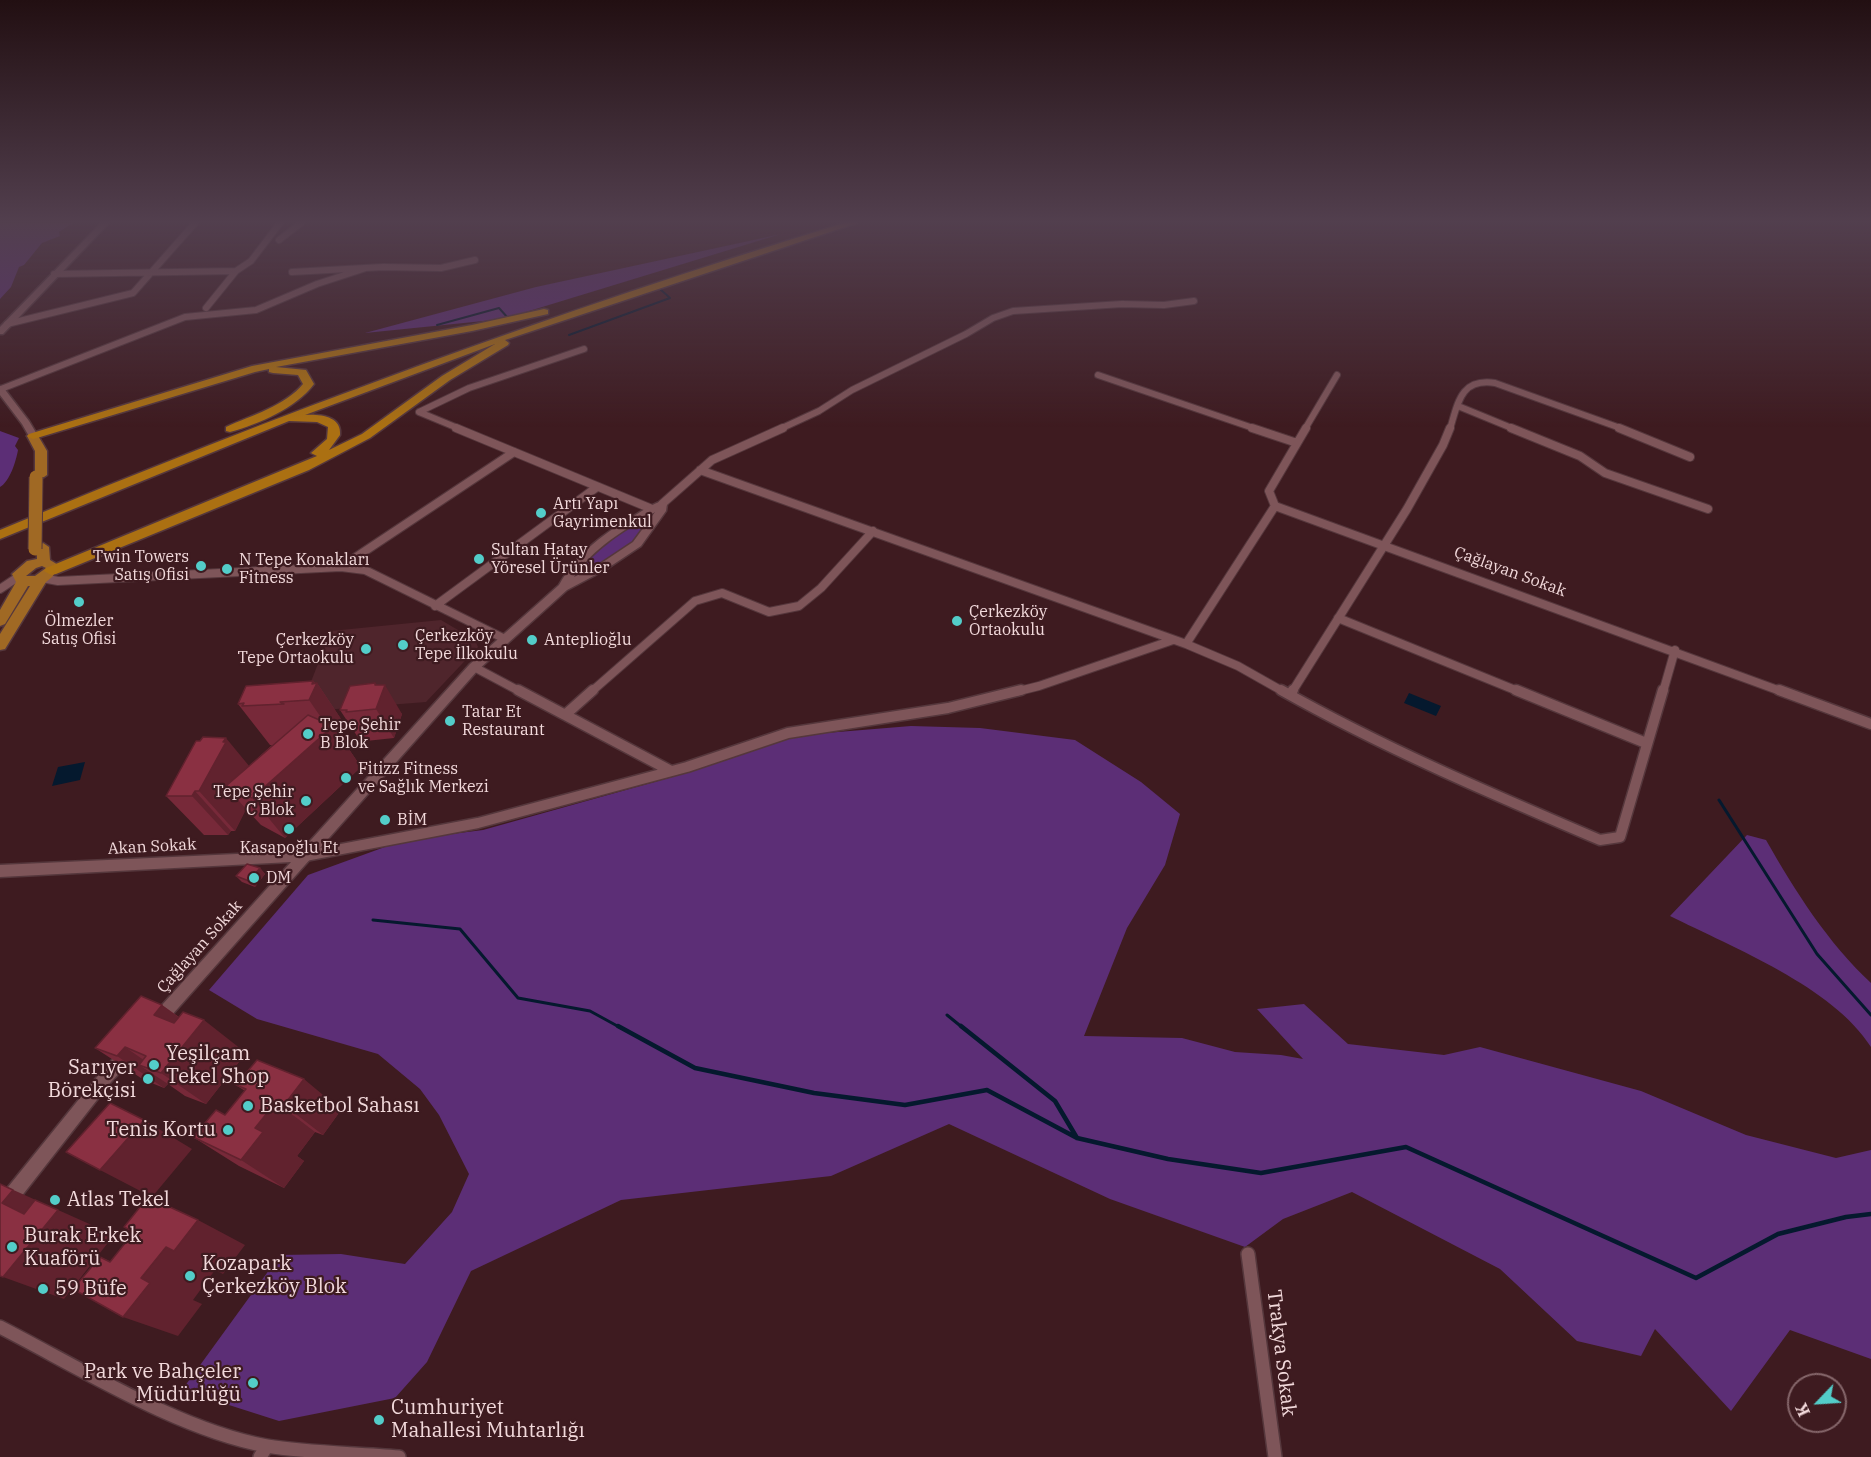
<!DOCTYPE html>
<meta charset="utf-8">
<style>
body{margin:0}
#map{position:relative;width:1871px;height:1457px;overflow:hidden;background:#3e1b20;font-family:"IBM Plex Serif",serif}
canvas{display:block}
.north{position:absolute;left:1787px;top:1373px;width:60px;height:60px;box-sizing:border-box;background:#3e1b20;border:2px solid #86676b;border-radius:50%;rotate:245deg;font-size:16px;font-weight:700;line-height:24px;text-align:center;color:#f2d9db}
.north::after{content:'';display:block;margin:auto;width:21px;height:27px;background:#53cdc9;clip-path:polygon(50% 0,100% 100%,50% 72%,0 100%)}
</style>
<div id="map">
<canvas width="1871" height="1457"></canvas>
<div class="north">K</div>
</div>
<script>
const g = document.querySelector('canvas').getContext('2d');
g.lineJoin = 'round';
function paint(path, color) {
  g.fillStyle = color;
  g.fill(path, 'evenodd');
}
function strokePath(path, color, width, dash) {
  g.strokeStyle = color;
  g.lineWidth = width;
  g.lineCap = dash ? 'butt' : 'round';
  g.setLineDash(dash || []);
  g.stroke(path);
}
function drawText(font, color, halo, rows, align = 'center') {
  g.font = font + ' "IBM Plex Serif",serif';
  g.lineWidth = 4.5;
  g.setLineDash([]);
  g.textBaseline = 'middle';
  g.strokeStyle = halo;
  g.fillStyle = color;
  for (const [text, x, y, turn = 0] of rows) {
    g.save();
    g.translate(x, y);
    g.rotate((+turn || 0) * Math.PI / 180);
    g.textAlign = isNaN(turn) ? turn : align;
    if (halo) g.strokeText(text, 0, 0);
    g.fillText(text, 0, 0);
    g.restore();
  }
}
const built = new Path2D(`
 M 441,620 L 475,640 L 478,647 L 426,702 L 299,712 L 331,631 Z`);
const green = new Path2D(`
 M 0,223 L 73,223 L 59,232 L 60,236 L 42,243 L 24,265 L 19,267 L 11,287 L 0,299 Z
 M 781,234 L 503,319 L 365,333 L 536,287 Z
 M 0,431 L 19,438 L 15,446 L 18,450 C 16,461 10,481 0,487 Z
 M 659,509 L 631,545 L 596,569 L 575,579 L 570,577 L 613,534 Z
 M 911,726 L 980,728 L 1075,740 L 1141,782 L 1180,814 L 1165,865 L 1127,928 L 1084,1036 L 1182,1038 L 1235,1052 L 1281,1055 L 1303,1059 L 1257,1009 L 1304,1004 L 1348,1044 L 1444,1055 L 1480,1047 L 1641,1091 L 1746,1135 L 1836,1158 L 1871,1150 L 1871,1359 L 1790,1330 L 1731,1411 L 1655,1329 L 1641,1356 L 1577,1341 L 1500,1269 L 1352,1192 L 1283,1219 L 1245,1247 L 1110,1199 L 949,1124 L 831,1176 L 621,1200 L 471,1271 L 427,1362 L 395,1398 L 279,1421 L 182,1390 L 280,1255 L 341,1254 L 405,1264 L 452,1212 L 469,1174 L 439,1115 L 420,1089 L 378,1054 L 257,1019 L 209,990 L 308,875 L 404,840 L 483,830 L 672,777 L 789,736 Z
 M 1747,835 L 1766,840 C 1795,891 1828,943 1871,983 L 1871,1047 C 1833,987 1734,948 1670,916 Z`);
const water = new Path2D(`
 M 1409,693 L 1441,706 L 1436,716 L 1404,703 Z
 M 85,762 L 80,780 L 52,786 L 58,767 Z`);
const streamFar2 = new Path2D(`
 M 437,325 L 499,308 L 508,318
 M 569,335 L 670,298 L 660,289`);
const streamFar1 = new Path2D(`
 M 1719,800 L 1817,954 L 1871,1015
 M 373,920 L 460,929 L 518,998 L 590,1011 L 621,1028
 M 947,1015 L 963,1028`);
const stream = new Path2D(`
 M 618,1026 L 695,1068 L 814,1093 L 905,1105 L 987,1090 L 1077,1138 L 1168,1159 L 1261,1173 L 1406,1147 L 1696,1278 L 1778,1234 L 1846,1217 L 1871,1214
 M 961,1026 L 1055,1101 L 1077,1138`);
const minorFar3 = new Path2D(`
 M 279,240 L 301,223
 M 292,272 L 383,267 L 441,268 L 475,260
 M 54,274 L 236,271
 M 206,308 L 236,271 L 251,261 L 280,223
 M 7,324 L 133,293 L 195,223
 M 1098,375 L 1256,429
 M 1,389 L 185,317 L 256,310 L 317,284 L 366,268
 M 1458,406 L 1514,429
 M 419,412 L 460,429
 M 419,412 L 469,388 L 584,349
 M 780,429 L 819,411 L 852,390 L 966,334 L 993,318 L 1013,311 L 1122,304 L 1164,305 L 1194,301
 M 1305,429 L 1337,375
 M 1450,429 C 1458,402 1461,378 1495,383 L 1623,429`);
const minorFar2 = new Path2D(`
 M 456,428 L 652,509
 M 1252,428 L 1297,443
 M 1511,428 L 1580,456 L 1605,473 L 1708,509
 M 1619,428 L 1690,457
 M 700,470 L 1186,644 L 1238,666 L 1284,692
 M 662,504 L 712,460 L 783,428
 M 1275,506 L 1269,491 L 1306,428
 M 341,567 L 514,452
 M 42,578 L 58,581 L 341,567 L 365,570 L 505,639
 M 0,589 L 18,577
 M 435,606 L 597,487
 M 1338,618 L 1520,692
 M 1186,644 L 1275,506 L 1783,692
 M 474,667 L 521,692
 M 591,692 L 695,601 L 722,593 L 769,612 L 799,606 L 821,588 L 873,531
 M 1015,692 L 1039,686 L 1173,640
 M 1292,692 L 1407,509 L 1443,445 L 1450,428
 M 1663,692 L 1675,650`);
const minorFar1 = new Path2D(`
 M 518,690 L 671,771
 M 1281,690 C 1384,748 1492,794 1600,840 L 1620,837 L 1663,690
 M 1516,690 L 1646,743
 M 1779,690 L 1871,724
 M 1290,695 L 1293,690
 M 565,715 L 593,690
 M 305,856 L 478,823 L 687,767 L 788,733 L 948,708 L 1021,690`);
const minor = new Path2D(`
 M 1248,1254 L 1275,1457
 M 0,1327 C 80,1368 179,1430 267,1446 C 308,1453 357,1453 399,1457
 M 260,1457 L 267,1446`);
const tertiary = new Path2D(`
 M 101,223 L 109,223 L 3,334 L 0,334 L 0,327 Z
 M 0,386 L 3,387 L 29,421 L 38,436 L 36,438 L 30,438 L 22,424 L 0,395 Z
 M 662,501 L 667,504 L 666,511 L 641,546 L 605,570 L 567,590 L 478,670 L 163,1025 L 158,1027 L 153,1025 L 151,1020 L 153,1015 L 291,862 L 0,877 L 0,865 L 301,851 L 470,664 L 559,585 C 577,552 606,532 637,514 C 645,509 653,504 662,501 ZM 655,512 L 633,542 L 597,566 L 574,577 C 593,548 625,529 655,512 Z
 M 130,1044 L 135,1046 L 138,1051 L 135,1056 L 111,1082 L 6,1216 L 0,1218 L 0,1197 L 101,1072 L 125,1046 Z`);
const primary = new Path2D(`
 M 33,433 L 37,434 L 47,451 L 47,475 L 41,479 L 35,475 L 35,451 L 27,436 Z
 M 43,543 L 49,547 L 50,560 L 60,566 L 52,577 L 46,582 L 5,649 L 0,650 L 0,634 L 30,586 L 28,586 L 5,624 L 0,626 L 0,610 L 16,582 L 12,574 L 27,561 L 37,559 L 37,547 ZM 42,566 L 46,568 L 35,576 L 26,576 L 36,568 Z`);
const trunk = new Path2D(`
 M 844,223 L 857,223 L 505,340 L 509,343 L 508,345 L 450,380 L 370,438 L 309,470 L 56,574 L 51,575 L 44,571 L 46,568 L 317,456 L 311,453 L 327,439 L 328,427 L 317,422 L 289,421 L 0,539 L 0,530 C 277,414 557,311 844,223 ZM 495,344 L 442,376 L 362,434 L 329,450 L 340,435 C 342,416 319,414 305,415 Z
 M 544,309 L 548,310 L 548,314 L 472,331 L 276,367 L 306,370 L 314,384 C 296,408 259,424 230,432 L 226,431 L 226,427 C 252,415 285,406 303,384 L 298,375 L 273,373 L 269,372 L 269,369 L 255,372 L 37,438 L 33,439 L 27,436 L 29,434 L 252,366 L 472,325 Z`);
const primaryBridge = new Path2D(`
 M 35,549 L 36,477`);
const wall = new Path2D(`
 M 313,681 L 315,683 L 317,683 L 345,725 L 340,736 L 361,767 L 285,838 L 261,825 L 246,809 L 235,831 L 231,831 L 228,835 L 204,835 L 166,796 L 249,766 L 272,745 L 270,745 L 238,704 Z
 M 375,683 L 402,714 L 394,738 L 366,741 L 364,739 L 359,739 L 340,710 Z
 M 260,868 L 265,874 L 255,887 L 242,882 L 236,876 Z
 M 162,1005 L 179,1017 L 246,1053 L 206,1104 L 185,1096 L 168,1084 L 164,1088 L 144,1080 L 95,1048 Z
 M 236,1085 L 341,1110 L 323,1135 L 315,1132 L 297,1156 L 304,1161 L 284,1188 L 239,1166 L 193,1137 L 225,1115 L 245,1091 Z`);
const shadedWall = new Path2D(`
 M 313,681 L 316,685 L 317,683 L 345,725 L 340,736 L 361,767 L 285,838 L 252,798 L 329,729 L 309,700 Z
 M 375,683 L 382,693 L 385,685 L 402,714 L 394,738 L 376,709 L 375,685 Z
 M 226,738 L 259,778 L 226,786 L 246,809 L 235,831 L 199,791 Z
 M 195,791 L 231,831 L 228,835 L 192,796 Z
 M 260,868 L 265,874 L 255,887 L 249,881 Z
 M 162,1005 L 196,1030 L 204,1020 L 246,1053 L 206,1104 L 161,1073 L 139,1065 L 168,1084 L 164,1088 L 117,1056 L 125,1047 L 161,1072 L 154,1015 Z
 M 304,1079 L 341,1110 L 323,1135 L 284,1105 Z
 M 276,1102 L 315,1132 L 297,1156 L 304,1161 L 284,1188 L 241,1160 L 255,1128 Z
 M 144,1120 L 192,1149 L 152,1197 L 100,1170 Z
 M 0,1184 L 114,1235 L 64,1299 L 3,1277 L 2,1203 Z
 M 198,1220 L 245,1245 L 223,1274 L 215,1270 L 193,1300 L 202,1304 L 178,1336 L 123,1317 L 100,1257 L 144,1275 L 166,1247 Z`);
const building = new Path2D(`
 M 313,681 L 312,684 L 317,683 L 309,700 L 280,702 L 284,704 L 242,706 L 244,703 L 238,704 L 246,686 Z
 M 375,683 L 375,685 L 385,685 L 376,709 L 346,712 L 347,710 L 340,710 L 350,686 Z
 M 308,715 L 333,726 L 252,798 L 226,786 Z
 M 203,737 L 226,738 L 223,742 L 226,742 L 199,791 L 195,791 L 192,796 L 166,796 L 196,741 L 200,741 Z
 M 247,864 L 260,868 L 249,881 L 236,876 Z
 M 141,996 L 162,1005 L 154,1015 L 174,1023 L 183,1012 L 204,1020 L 161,1073 L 139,1065 L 146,1056 L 125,1047 L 117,1056 L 95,1048 Z
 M 257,1060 L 304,1079 L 284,1105 L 276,1102 L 255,1128 L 263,1132 L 241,1160 L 193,1137 L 216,1110 L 225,1115 L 246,1089 L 236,1085 Z
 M 110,1103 L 144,1120 L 100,1170 L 66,1152 Z
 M 0,1184 L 13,1190 L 2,1203 L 24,1214 L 35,1200 L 58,1210 L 3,1277 L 0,1276 Z
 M 148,1197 L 198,1220 L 174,1251 L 166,1247 L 141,1278 L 150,1283 L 123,1317 L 73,1289 L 100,1257 L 110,1262 L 134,1232 L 124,1227 Z`);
const markers = [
 [541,513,6,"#53cdc9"],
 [479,559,6,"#53cdc9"],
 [201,566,6,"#53cdc9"],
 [227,569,6,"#53cdc9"],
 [79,602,6,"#53cdc9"],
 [957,621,6,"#53cdc9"],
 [532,640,6,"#53cdc9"],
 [403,645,6,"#53cdc9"],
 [366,649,6,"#53cdc9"],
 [450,721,6,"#53cdc9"],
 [308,734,6,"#53cdc9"],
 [346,778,6,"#53cdc9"],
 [306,801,6,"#53cdc9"],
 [385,820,6,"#53cdc9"],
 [289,829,6,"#53cdc9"],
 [254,878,6,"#53cdc9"],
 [154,1065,6,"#53cdc9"],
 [148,1079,6,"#53cdc9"],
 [248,1106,6,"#53cdc9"],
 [228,1130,6,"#53cdc9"],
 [55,1200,6,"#53cdc9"],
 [12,1247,6,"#53cdc9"],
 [190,1276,6,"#53cdc9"],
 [43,1289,6,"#53cdc9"],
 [253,1383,6,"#53cdc9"],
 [379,1420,6,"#53cdc9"]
];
const poiNames = [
 ["Artı Yapı",553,504],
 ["Gayrimenkul",553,522],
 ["Sultan Hatay",491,550],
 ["Yöresel Ürünler",491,568],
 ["Twin Towers",189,557,"right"],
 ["Satış Ofisi",189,575,"right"],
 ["N Tepe Konakları",239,560],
 ["Fitness",239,578],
 ["Çerkezköy",969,612],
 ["Ortaokulu",969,630],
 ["Ölmezler",79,621,"center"],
 ["Satış Ofisi",79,639,"center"],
 ["Çerkezköy",415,636],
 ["Tepe İlkokulu",415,654],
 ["Çerkezköy",354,640,"right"],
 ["Tepe Ortaokulu",354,658,"right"],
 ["Anteplioğlu",544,640],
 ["Tatar Et",462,712],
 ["Restaurant",462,730],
 ["Tepe Şehir",320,725],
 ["B Blok",320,743],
 ["Fitizz Fitness",358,769],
 ["ve Sağlık Merkezi",358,787],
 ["Tepe Şehir",294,792,"right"],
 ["C Blok",294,810,"right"],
 ["BİM",397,820],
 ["Kasapoğlu Et",289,848,"center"],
 ["DM",266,878]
];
const streetNames = [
 ["Çağlayan Sokak",1510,572,20],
 ["Akan Sokak",152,847,-3],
 ["Çağlayan Sokak",200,947,-48]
];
const nearPoinames = [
 ["Yeşilçam",166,1054],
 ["Tekel Shop",166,1077],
 ["Sarıyer",136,1068,"right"],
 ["Börekçisi",136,1091,"right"],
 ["Basketbol Sahası",260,1106],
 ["Tenis Kortu",216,1130,"right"],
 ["Atlas Tekel",67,1200],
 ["Burak Erkek",24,1236],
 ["Kuaförü",24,1259],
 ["Kozapark",202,1264],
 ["Çerkezköy Blok",202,1287],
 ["59 Büfe",55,1289],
 ["Park ve Bahçeler",241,1372,"right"],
 ["Müdürlüğü",241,1395,"right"],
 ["Cumhuriyet",391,1408],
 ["Mahallesi Muhtarlığı",391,1431]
];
const nearStreetnames = [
 ["Trakya Sokak",1281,1353,83]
];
paint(built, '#4f252c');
paint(green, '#5c2e76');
paint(water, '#05192e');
strokePath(streamFar2, '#05192e', 2);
strokePath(streamFar1, '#05192e', 3);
strokePath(stream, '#05192e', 4.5);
strokePath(minorFar3, '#55373c', 8);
strokePath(minorFar2, '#55373c', 10);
strokePath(minorFar1, '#55373c', 13);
strokePath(minor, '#55373c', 16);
strokePath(tertiary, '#55373c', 3);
strokePath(primary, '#55373c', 3);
strokePath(trunk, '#55373c', 3);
strokePath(minorFar3, '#7e5559', 6);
strokePath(minorFar2, '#7e5559', 8);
strokePath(minorFar1, '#7e5559', 10);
strokePath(minor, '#7e5559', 13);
paint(tertiary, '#7e5559');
paint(primary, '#a06924');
paint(trunk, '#ab7012');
strokePath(primaryBridge, '#55373c', 15, []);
strokePath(primaryBridge, '#a06924', 13);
paint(wall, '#772939');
paint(shadedWall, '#61222e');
paint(building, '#8a3042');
strokePath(building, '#61222e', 1.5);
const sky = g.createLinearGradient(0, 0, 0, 427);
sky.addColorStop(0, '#220f12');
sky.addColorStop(0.52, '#523f4e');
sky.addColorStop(1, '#523f4e00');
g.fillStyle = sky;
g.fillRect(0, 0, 1871, 427);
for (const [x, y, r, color] of markers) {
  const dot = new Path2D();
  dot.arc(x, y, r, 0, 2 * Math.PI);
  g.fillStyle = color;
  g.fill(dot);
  strokePath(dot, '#3e1b20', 2);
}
drawText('16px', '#f2d9db', '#3e1b20', poiNames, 'left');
drawText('16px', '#f2d9db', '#3e1b20', streetNames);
drawText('20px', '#f2d9db', '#3e1b20', nearPoinames, 'left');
drawText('20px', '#f2d9db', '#3e1b20', nearStreetnames);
</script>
